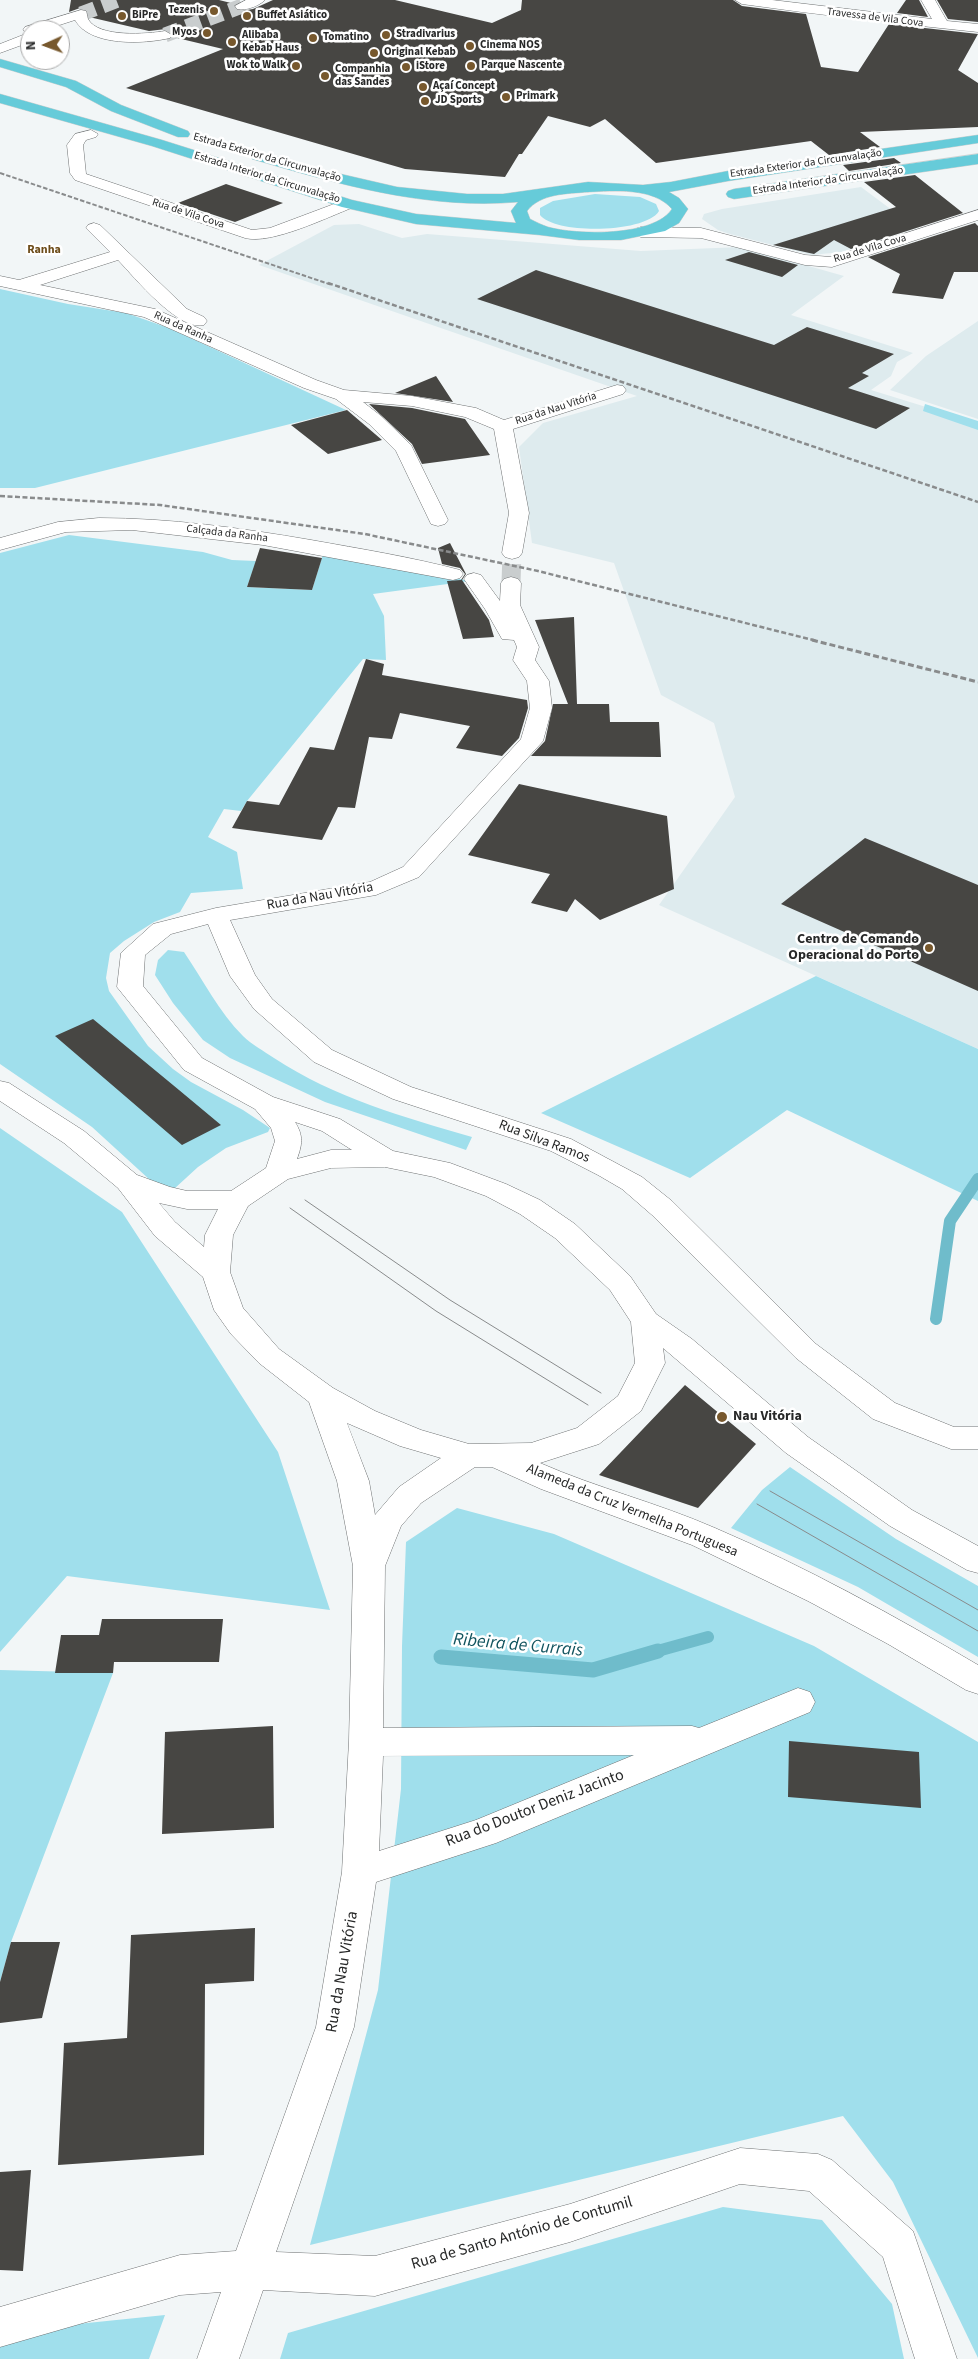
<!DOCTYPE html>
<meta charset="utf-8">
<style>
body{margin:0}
#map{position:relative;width:978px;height:2359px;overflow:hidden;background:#f2f6f7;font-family:"Source Sans 3",sans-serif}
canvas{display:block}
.north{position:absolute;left:20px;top:20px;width:50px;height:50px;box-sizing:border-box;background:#fff;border:1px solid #a9a9a9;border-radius:50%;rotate:268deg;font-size:14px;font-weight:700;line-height:20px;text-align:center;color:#272828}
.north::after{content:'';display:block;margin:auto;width:18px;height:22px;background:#77582d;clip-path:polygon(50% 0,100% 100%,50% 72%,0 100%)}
</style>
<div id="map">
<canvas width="978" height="2359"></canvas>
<div class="north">N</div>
</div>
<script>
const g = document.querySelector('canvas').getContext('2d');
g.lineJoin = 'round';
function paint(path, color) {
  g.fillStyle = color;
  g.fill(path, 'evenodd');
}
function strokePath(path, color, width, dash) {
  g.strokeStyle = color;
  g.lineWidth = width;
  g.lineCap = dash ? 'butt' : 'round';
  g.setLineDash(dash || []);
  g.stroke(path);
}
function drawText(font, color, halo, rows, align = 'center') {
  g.font = font + ' "Source Sans 3",sans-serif';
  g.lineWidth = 5;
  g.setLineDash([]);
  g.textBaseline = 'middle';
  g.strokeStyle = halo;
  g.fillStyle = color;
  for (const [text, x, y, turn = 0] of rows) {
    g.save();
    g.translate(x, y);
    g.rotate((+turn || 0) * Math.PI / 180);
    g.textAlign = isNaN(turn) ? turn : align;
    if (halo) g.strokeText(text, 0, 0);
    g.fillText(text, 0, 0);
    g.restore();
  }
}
const built = new Path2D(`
 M 861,187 L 916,228 L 841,252 L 812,255 L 730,234 L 718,230 L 702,219 L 704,214 L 722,209 Z
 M 359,224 L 402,238 L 427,234 L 641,251 L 741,247 L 844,276 L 791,315 L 913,353 L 897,362 L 891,376 L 871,390 L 978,423 L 978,1049 L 659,905 L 735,797 L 714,723 L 661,695 L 614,563 L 532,543 L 519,447 L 543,423 L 637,396 L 259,265 L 334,225 Z
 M 978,321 L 978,419 L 890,390 L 926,356 Z`);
const green = new Path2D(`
 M 595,194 L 640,197 L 656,204 L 659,211 C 646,233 556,235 540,215 L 540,208 L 553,201 Z
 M 0,289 L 68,304 L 126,313 L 169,328 L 346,410 L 35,488 L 0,488 Z
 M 925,404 L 978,421 L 978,430 L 923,411 Z
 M 69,535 L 203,552 L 232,560 L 256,561 L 247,587 L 312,590 L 324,551 L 470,581 L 373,594 L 384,616 L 386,660 L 363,659 L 247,801 L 241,811 L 224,809 L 208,837 L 237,852 L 243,889 L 191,893 L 180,912 L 154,922 L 124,941 L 110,953 L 106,978 L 109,991 L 148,1046 L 173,1069 L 191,1082 L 243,1110 L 270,1128 L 268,1132 L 226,1148 L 198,1167 L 174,1189 L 150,1180 L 92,1127 L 0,1064 L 0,553 Z
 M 168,950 L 184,952 C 203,980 219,1012 243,1036 C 252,1045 264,1051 274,1058 C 335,1098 403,1117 472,1137 L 466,1150 L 325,1102 L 230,1058 L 203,1040 L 173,1003 L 155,975 L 158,960 Z
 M 816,976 L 978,1049 L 978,1201 L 787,1110 L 690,1178 L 541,1113 Z
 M 0,1128 L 122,1212 L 278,1452 L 330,1610 L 67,1576 L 0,1652 Z
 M 790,1467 L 896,1539 L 978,1586 L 978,1657 L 858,1587 L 731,1528 L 762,1490 Z
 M 457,1508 L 554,1534 L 814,1646 L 978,1742 L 978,2358 L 893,2182 L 843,2116 L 310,2245 L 378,1990 L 401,1789 L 402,1646 L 406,1542 Z
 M 0,1670 L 113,1673 L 11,1942 L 0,1982 Z
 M 723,2207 L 822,2220 L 892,2304 L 904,2359 L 280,2359 L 288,2333 Z
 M 165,2315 L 149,2359 L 0,2359 L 0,2332 Z`);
const streamFar1 = new Path2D(`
 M 936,1319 L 950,1221 L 978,1179
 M 654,1652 L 708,1637`);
const stream = new Path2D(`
 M 441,1657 L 593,1670 L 658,1651`);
const building = new Path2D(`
 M 71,0 L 219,0 L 235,4 L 233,6 L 235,10 L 241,11 L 253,9 L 273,0 L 395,0 L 492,23 L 521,10 L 522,0 L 733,0 L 742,6 L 806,14 L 821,67 L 858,72 L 889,24 L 978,34 L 958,70 L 978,83 L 978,127 L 860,132 L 880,147 L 829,155 L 811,141 L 656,163 L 605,119 L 590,127 L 548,116 L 522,154 L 519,154 L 505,177 L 405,169 L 126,88 L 223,49 L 173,37 L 173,33 L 166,29 L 149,31 L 89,17 L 86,9 L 80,8 L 69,12 Z
 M 906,0 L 919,0 L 928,17 L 897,13 Z
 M 937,0 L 978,0 L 978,22 L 948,19 Z
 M 894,158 L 901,163 L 849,171 L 843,165 Z
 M 915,175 L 963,213 L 851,249 L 834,240 L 814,254 L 773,245 L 896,207 L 864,182 Z
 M 226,184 L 283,203 L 235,222 L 178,203 Z
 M 975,223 L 978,226 L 978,272 L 954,272 L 943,299 L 892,293 L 900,274 L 868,257 Z
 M 749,252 L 798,265 L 782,277 L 725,260 Z
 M 536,270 L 774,345 L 807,327 L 894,354 L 862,373 L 869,376 L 848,388 L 910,408 L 876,429 L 477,299 Z
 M 436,376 L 453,402 L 395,393 Z
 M 369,404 L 412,408 L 465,419 L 490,455 L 422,464 L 412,444 Z
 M 347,410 L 382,440 L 328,454 L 291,425 Z
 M 450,543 L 466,574 L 462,580 L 489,620 L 494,637 L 463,639 L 447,581 L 461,580 L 465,574 L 460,568 L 442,564 L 438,548 Z
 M 260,548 L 322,558 L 312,590 L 247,587 Z
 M 574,617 L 577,704 L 609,704 L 610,722 L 659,722 L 661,757 L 531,756 L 545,741 L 553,704 L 568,704 L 535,620 Z
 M 366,659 L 384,664 L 382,675 L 527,700 L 528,708 L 519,738 L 502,756 L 456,748 L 470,726 L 400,713 L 392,739 L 369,737 L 355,808 L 338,807 L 322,840 L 232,828 L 247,801 L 279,805 L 310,747 L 334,750 Z
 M 519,784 L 667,816 L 674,889 L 600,920 L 575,899 L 567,912 L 531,903 L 550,874 L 468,855 Z
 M 865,838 L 978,885 L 978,991 L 781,904 Z
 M 93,1019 L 179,1090 L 221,1125 L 182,1145 L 55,1036 Z
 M 685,1385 L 756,1444 L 698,1508 L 599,1475 Z
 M 102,1619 L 223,1619 L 219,1662 L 114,1662 L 113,1673 L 55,1673 L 61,1635 L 99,1635 Z
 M 273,1726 L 274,1828 L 162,1834 L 165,1732 Z
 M 789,1741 L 919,1752 L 921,1808 L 788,1797 Z
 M 255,1928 L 254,1981 L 205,1984 L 204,2155 L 58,2165 L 64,2043 L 127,2038 L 131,1935 Z
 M 11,1942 L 60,1942 L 42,2018 L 0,2023 L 0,1982 Z
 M 31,2170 L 23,2271 L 0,2270 L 0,2172 Z`);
const minorTunnelFar1 = new Path2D(`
 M 81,14 L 118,0
 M 165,35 L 242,6`);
const minorTunnel = new Path2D(`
 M 511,583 L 512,553`);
const minor = new Path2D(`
 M 246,0 L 265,0 C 259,6 246,11 237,9 L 235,6 Z
 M 735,0 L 772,0 L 932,19 L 921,0 L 935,0 L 947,21 L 978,24 L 978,32 C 900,24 821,15 742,4 Z
 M 81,10 L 86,11 C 87,13 87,16 88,19 C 98,38 148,34 165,31 L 172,35 L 170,38 C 145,44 90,47 75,20 L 44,30 L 30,30 L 30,42 L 0,53 L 0,44 L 28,33 L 23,30 L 25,27 Z
 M 91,130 L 98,134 L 96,137 L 86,140 L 83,145 L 86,174 L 252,230 L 270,228 L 342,201 L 354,201 L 356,204 L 354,207 C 328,217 271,245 245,238 L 75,180 L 70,173 L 67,145 L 75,134 Z
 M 978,210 L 978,220 L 832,267 L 805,265 L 701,238 L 641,237 L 635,235 L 633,232 L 635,229 L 641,227 L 701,228 L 805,255 L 831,257 Z
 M 94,223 L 100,225 L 187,309 L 204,317 L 207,321 L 204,325 C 178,331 135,278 118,260 L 40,285 L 155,309 L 316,380 L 344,390 L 412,396 L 476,408 L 504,420 L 617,385 L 623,386 L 626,390 L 623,394 L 513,429 L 529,513 L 522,553 L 519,557 L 512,559 L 505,557 L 502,553 L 509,513 L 494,429 L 465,417 L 412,406 L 363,402 L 381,416 L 411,445 L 448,520 L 445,524 L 438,526 L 431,524 L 396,451 L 369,424 L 336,399 L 304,388 L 144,317 L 0,286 L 0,276 L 19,280 L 110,252 L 86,228 L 88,225 Z
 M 99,518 C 170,518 241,528 311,540 C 361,549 411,557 460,570 L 463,574 L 460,578 L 453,580 L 263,545 L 132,530 L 66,532 L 0,550 L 0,538 L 58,522 Z
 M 474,573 L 481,575 L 500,601 L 501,583 L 504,579 L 511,577 L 518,579 L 521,583 L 520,605 L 539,647 L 535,660 L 549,681 L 552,708 L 543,741 L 419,877 L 376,895 L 230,920 L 255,975 L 272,999 L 332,1050 L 411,1087 L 571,1139 L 642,1177 L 672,1201 L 816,1344 L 895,1403 L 954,1427 L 978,1427 L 978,1449 L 951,1449 L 873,1419 L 796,1358 L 652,1215 L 622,1189 L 598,1175 L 551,1151 L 393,1099 L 314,1062 L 254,1009 L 230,976 L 208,924 L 171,934 L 145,955 L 143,986 L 202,1058 L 273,1097 L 340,1119 L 393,1151 L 450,1163 L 506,1184 L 540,1200 L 575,1224 L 630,1276 L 656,1314 L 692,1339 L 808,1437 L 912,1510 L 978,1546 L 978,1573 L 967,1570 L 890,1526 L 786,1453 L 663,1348 L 665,1363 L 641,1411 L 599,1444 L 540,1463 C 597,1488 658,1503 715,1528 C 806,1567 893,1615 978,1665 L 978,1694 L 966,1690 L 888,1644 L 808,1601 L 692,1545 L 541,1489 L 492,1467 L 475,1467 L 421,1503 L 401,1526 L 385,1566 L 383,1728 L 692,1726 L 699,1728 L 798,1688 L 810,1692 L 815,1702 L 810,1712 L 496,1843 L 376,1882 L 354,2027 L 276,2252 L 375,2256 L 570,2204 L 740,2148 L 818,2154 L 832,2160 L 913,2231 L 957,2359 L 915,2359 L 883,2257 L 809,2191 L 740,2184 L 570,2242 L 375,2296 L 263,2290 L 239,2359 L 197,2359 L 221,2292 L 180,2295 L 0,2347 L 0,2307 L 180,2255 L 236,2251 L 316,2027 L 342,1872 L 349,1741 L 353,1566 L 337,1481 L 309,1402 L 259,1363 L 231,1334 L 214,1310 L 203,1277 L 155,1236 L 118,1188 L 64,1143 L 0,1101 L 0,1081 L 9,1083 L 84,1131 L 137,1175 L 170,1187 L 187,1191 L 231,1191 L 266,1168 L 275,1141 L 271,1128 L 255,1109 L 184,1070 L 117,987 L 121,953 L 153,924 L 216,908 L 370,882 L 403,867 L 521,739 L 530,708 L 527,681 L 513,660 L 517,647 L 514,640 L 502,639 L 485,609 L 464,579 L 467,575 ZM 295,1122 L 322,1131 L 352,1150 L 331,1150 L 297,1159 C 302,1145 304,1136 295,1122 ZM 385,1167 L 434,1177 L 486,1196 L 520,1214 L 555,1238 L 610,1290 L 631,1322 L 635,1363 L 618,1396 L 577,1428 L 531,1443 L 469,1444 L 421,1430 L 375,1411 L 333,1388 L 279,1349 L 243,1308 L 230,1272 L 233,1235 L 248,1206 L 288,1179 L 331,1168 ZM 159,1203 L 187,1209 L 218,1209 L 205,1235 L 204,1247 L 175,1222 ZM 347,1423 L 400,1446 L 441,1458 L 399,1487 L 375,1515 L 369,1481 ZM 634,1755 L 476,1820 L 379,1851 L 383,1756 Z`);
const primary = new Path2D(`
 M 0,59 L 76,81 L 121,105 L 188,131 L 190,134 L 188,137 L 178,137 L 111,111 L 66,87 L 0,67 Z
 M 0,94 L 162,140 L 352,200 L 416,214 L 516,223 L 511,211 L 518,202 C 427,210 338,184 252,159 L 249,156 L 257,151 L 332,172 L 397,187 L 467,194 L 503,194 L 588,182 L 643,185 L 671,182 L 728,171 L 978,135 L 978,143 L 728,181 L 669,192 L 679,198 L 688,209 L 679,223 L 665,231 L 621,240 L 579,240 L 540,235 L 416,224 L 342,207 L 152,146 L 0,103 ZM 588,192 C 614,191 653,187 672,209 C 654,237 576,235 548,227 C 542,225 536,222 530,219 L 527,211 C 541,193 567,194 588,192 Z
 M 978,154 L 978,164 L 734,199 L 728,197 L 726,194 L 728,191 L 734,189 Z`);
const tram = new Path2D(`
 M 305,1200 L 450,1300 L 601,1393
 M 290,1208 L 436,1311 L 588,1405
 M 770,1491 L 978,1610
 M 757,1504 L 978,1631`);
const railFar2 = new Path2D(`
 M 0,173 L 332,285`);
const railFar1 = new Path2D(`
 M 328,283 L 978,502
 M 0,496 L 160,505 L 365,534 L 538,571 L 817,641`);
const rail = new Path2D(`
 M 812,640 L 978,682`);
const markers = [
 [214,11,5,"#77582d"],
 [122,16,5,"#77582d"],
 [247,16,5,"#77582d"],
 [207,33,5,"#77582d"],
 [386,35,5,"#77582d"],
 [313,38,5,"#77582d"],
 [232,42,5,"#77582d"],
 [470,46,5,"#77582d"],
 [374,53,5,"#77582d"],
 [296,66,5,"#77582d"],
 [471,66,5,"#77582d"],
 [406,67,5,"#77582d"],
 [325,76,5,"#77582d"],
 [423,87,5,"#77582d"],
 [506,97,5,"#77582d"],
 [425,101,5,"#77582d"],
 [929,948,5,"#77582d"],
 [722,1417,6,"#77582d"]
];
const farPoinames = [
 ["Tezenis",204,11,"right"],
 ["BiPre",132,16],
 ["Buffet Asiático",257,16],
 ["Myos",197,33,"right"],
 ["Stradivarius",396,35],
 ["Alibaba",242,36],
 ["Kebab Haus",242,49],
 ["Tomatino",323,38],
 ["Cinema NOS",480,46],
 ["Original Kebab",384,53],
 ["Wok to Walk",286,66,"right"],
 ["Parque Nascente",481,66],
 ["iStore",416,67],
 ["Companhia",335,70],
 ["das Sandes",335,83],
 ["Açaí Concept",433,87],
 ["Primark",516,97],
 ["JD Sports",435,101]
];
const farStreetnames = [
 ["Travessa de Vila Cova",875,18,7],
 ["Estrada Exterior da Circunvalação",267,158,16],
 ["Estrada Exterior da Circunvalação",806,164,-8],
 ["Estrada Interior da Circunvalação",267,178,17],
 ["Estrada Interior da Circunvalação",828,181,-8],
 ["Rua de Vila Cova",188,214,18],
 ["Rua de Vila Cova",870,249,-17],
 ["Rua da Ranha",183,328,24],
 ["Rua da Nau Vitória",556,409,-18],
 ["Calçada da Ranha",227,534,7]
];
const farNeighbourhoodnames = [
 ["Ranha",44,250]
];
const streetNames = [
 ["Rua da Nau Vitória",320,897,-10],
 ["Rua Silva Ramos",544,1142,21],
 ["Alameda da Cruz Vermelha Portuguesa",632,1511,22]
];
const poiNames = [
 ["Centro de Comando",919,940],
 ["Operacional do Porto",919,956],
 ["Nau Vitória",733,1417,"left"]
];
const nearStreetnames = [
 ["Rua do Doutor Deniz Jacinto",535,1809,-21],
 ["Rua da Nau Vitória",343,1972,-80],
 ["Rua de Santo António de Contumil",522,2234,-16]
];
const nearWaternames = [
 ["Ribeira de Currais",518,1646,5]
];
paint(built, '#deebee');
paint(green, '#a0dfec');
strokePath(streamFar1, '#6fbccb', 12);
strokePath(stream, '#6fbccb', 15);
paint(building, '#474643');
strokePath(minorTunnelFar1, '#c9cdce', 15, [15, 8]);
strokePath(minorTunnel, '#c9cdce', 19, [19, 9]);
strokePath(minor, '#6e7172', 1);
strokePath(primary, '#cfd0d0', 1);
paint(minor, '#fff');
paint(primary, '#66cbd9');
strokePath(tram, '#898b8c', 1);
strokePath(railFar2, '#898b8c', 2, [4.5, 2]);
strokePath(railFar1, '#898b8c', 2.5, [5, 2.5]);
strokePath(rail, '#898b8c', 3, [6, 3]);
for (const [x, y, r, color] of markers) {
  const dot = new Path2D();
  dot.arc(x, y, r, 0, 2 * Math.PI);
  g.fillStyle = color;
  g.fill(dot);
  strokePath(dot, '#fff', 2);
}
drawText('bold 11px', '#272828', '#fff', farPoinames, 'left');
drawText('11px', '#272828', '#fff', farStreetnames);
drawText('bold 12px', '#6d4c19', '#fff', farNeighbourhoodnames);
drawText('14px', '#272828', '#fff', streetNames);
drawText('bold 14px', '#272828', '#fff', poiNames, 'right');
drawText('16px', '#272828', '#fff', nearStreetnames);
drawText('italic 18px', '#10535e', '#fff', nearWaternames);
</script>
